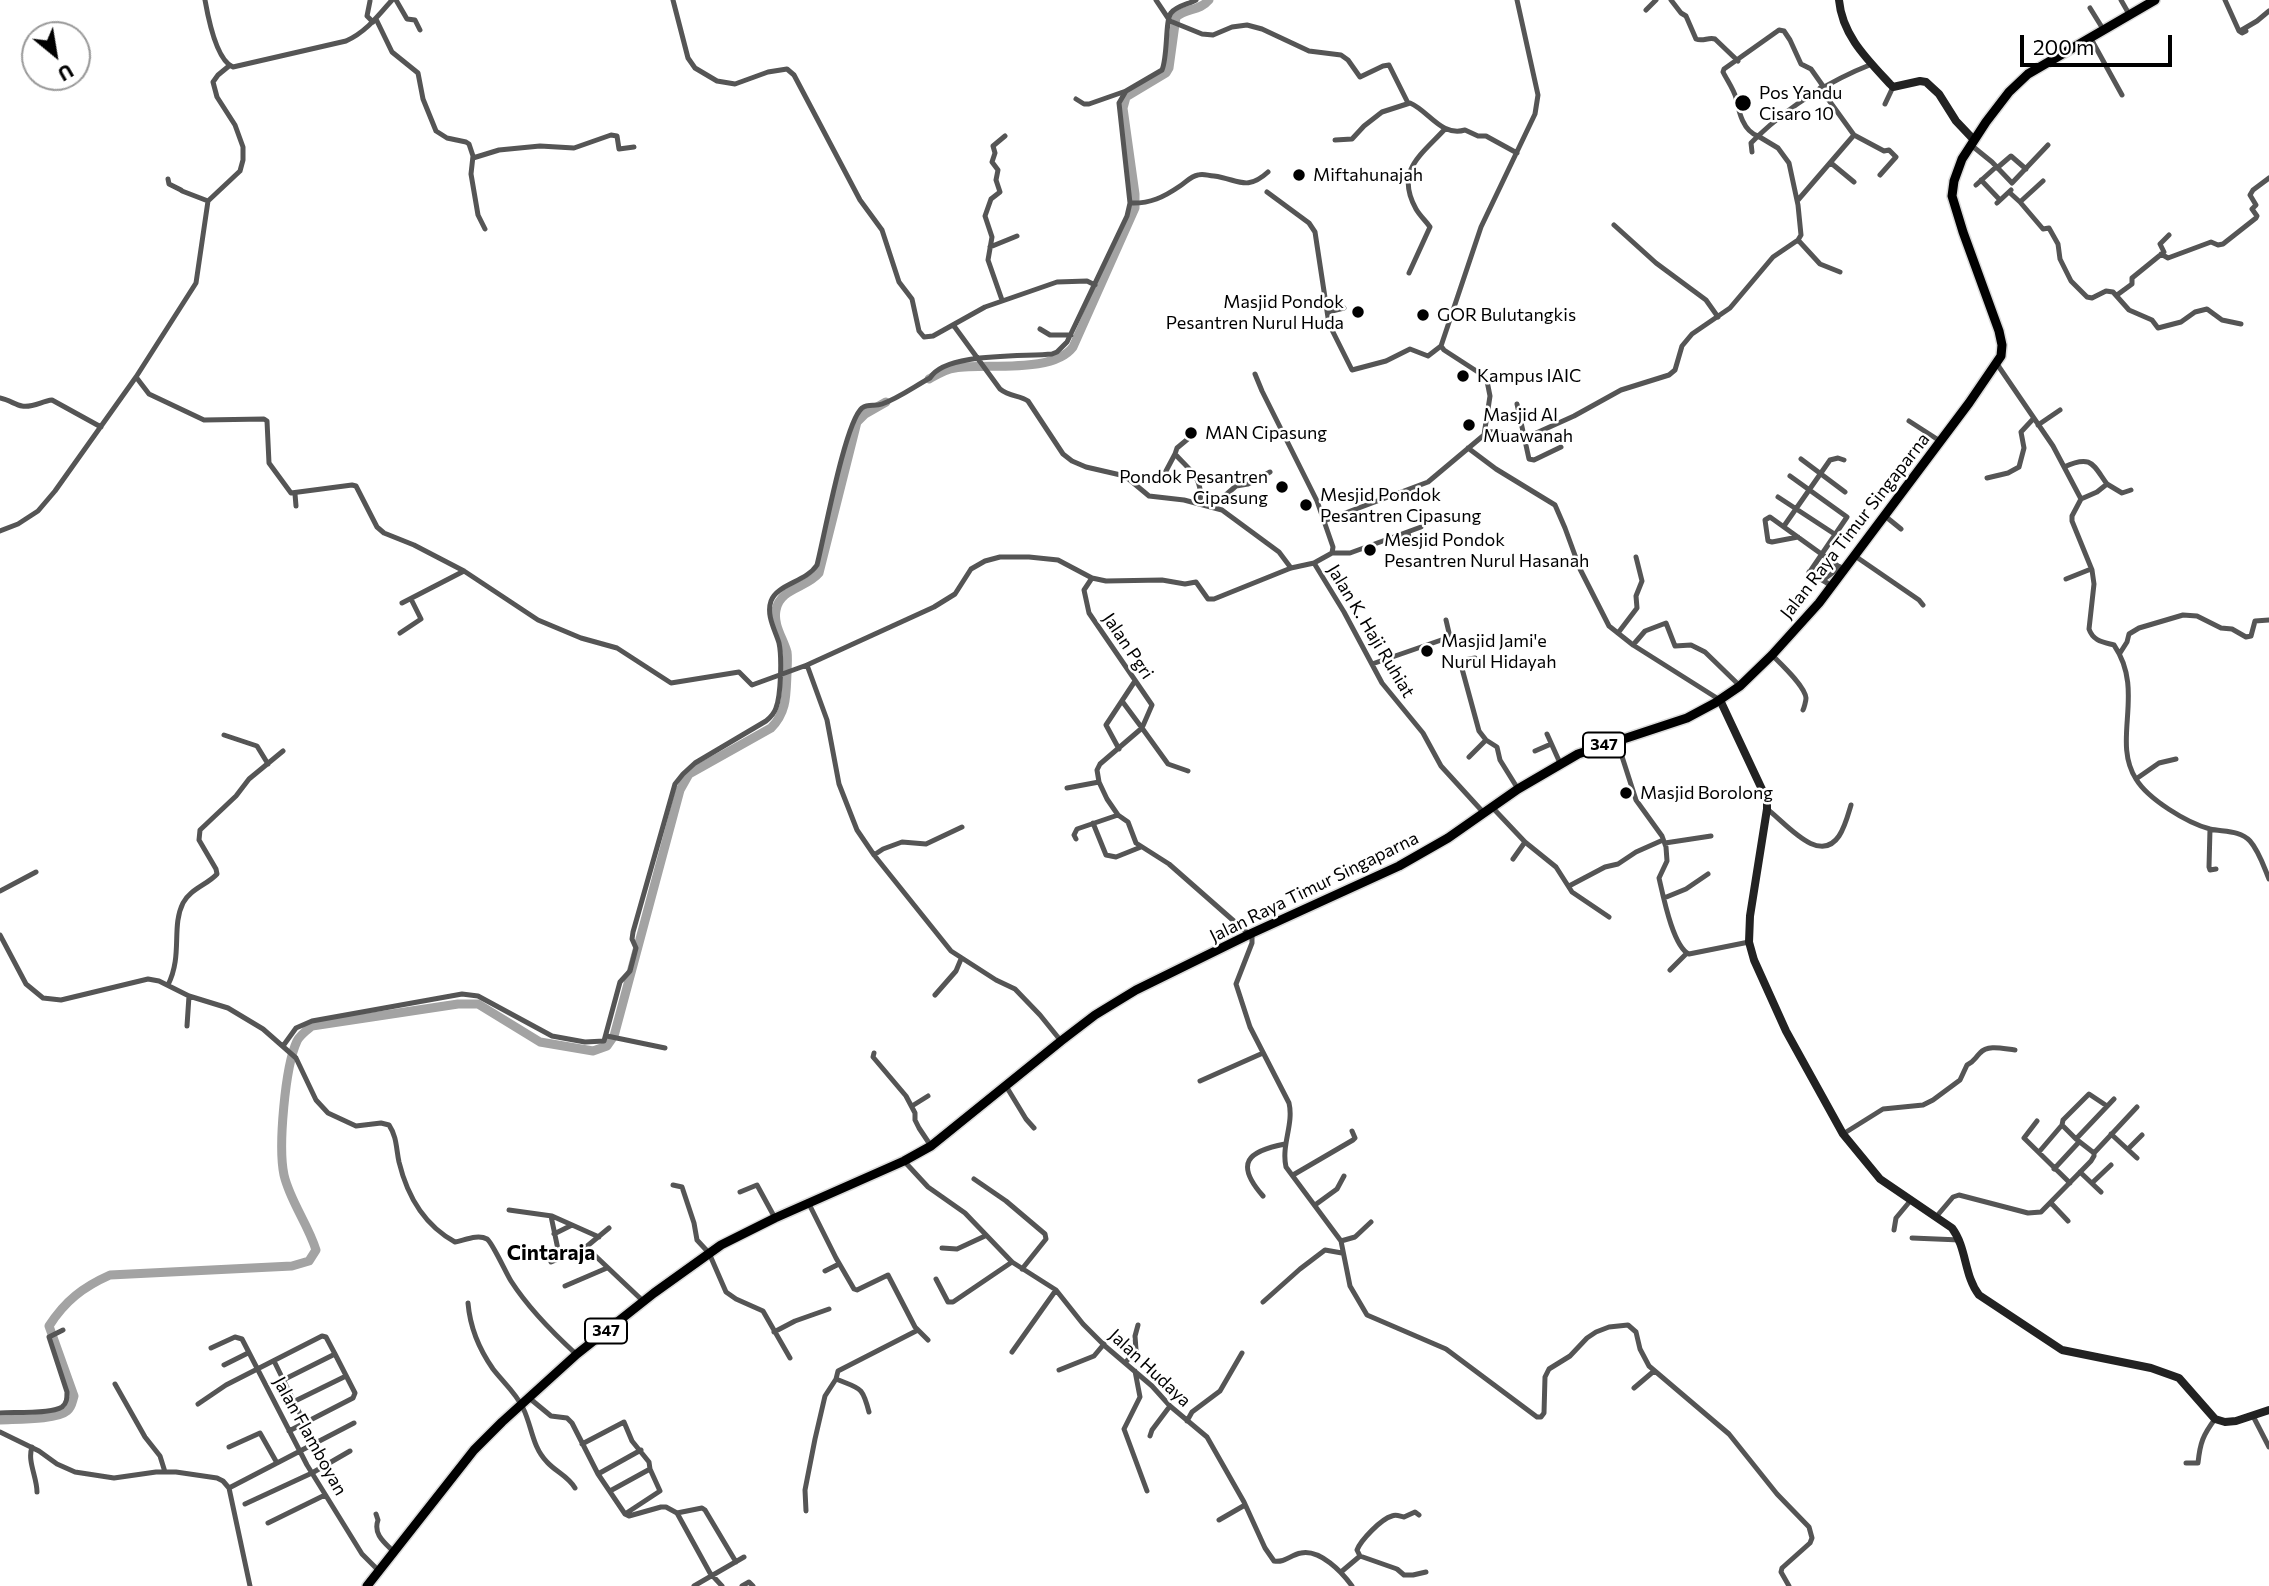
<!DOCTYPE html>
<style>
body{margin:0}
#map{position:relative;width:2269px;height:1586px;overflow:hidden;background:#fff;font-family:Commissioner,sans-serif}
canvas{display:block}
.north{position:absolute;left:21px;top:21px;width:70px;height:70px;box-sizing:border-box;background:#fff;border:2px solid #999;border-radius:50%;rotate:150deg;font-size:19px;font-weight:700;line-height:28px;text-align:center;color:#000}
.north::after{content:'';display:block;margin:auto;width:24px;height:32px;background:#000;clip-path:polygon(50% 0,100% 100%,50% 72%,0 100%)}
.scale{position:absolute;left:2020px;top:35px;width:152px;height:32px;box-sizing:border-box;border:4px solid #000;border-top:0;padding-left:9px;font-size:21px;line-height:24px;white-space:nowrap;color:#000;-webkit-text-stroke:5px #fff;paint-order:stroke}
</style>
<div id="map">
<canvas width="2269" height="1586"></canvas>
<div class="north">U</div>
<div class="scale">200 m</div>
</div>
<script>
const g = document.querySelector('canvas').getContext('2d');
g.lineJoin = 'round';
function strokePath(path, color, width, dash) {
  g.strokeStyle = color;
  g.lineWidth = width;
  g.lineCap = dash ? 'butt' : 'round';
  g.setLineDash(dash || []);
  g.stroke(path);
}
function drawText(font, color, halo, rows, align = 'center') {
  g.font = font + ' Commissioner,sans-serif';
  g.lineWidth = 5;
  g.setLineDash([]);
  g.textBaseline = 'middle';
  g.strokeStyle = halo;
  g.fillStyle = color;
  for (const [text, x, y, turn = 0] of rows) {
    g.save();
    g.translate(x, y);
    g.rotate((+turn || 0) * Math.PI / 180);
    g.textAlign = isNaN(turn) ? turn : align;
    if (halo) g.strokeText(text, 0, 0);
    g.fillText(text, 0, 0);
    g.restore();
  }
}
const river = new Path2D(`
 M 929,379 C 938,374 946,369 955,368 C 986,363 1053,374 1073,347 L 1135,208 L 1135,194 L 1123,108 L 1126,97 L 1166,73 L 1169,68 L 1176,17 C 1186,8 1200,11 1209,0
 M 0,1420 C 15,1419 57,1420 67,1411 C 72,1407 72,1402 74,1396 L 49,1326 C 65,1301 83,1287 110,1275 L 292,1266 L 309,1261 L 316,1250 C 308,1224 290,1201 284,1175 C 278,1147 285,1067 297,1041 C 300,1035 307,1030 312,1026 L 458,1004 L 478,1004 L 540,1042 L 593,1051 L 607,1046 L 614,1036 L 680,790 L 689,774 L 771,728 C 787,712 786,695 787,673 C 787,667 788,659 787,652 C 783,638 773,625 776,610 C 780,588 807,588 819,573 L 857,422 L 865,414 L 886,402`);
const street = new Path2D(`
 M 205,0 C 208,17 216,60 233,67 L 346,41 C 366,32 378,16 392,0
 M 396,0 L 407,19 L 415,20 L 420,30
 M 673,0 L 688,58 L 695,68 L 717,81 L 735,84 L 768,72 L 787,69 L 794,75 L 860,200 L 882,230 L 899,282 L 912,299 L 919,331 L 924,337 L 933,336 L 985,307 L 1057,282 L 1087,281 L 1095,285
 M 1156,0 L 1170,21 L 1202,34 L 1213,35 L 1232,27 L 1247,25 L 1262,29 L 1309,51 L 1341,55 L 1348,60 L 1360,77 L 1383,66 L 1389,65 L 1408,103
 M 1671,0 L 1681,13 L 1686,16 L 1696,39 C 1703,42 1708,37 1715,39 L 1738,61
 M 2121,0 L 2129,14
 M 2225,0 L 2239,31 L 2242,33 L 2246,31
 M 370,1 L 367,16 L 373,22
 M 2090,8 L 2103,29
 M 1646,10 L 1656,0
 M 376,19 L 392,52 L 418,73 L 423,99 L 436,131 L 447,138 L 466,142 L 469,144 L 473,156 L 471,174 L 478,215 L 485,229
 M 2240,31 L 2257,21 L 2269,11
 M 2090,37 L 2122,95
 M 1076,99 L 1084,104 L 1089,104 L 1126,91
 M 1885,104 L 1893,87
 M 1854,135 L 1884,151 L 1889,150 L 1896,157 L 1880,175
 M 1335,140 L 1352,139 L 1364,126 L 1382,112 L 1410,103 C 1429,111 1441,137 1465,130 L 1478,136 L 1486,136 L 1517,153
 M 1971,145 L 1992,162 L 2012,183 L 2048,145
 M 1752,152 L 1751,143 L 1758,136 C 1743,131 1739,112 1736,98 C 1734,90 1727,80 1723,72 L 1724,69 L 1779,30 L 1784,31 L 1790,40 L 1801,64 L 1811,69 L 1823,86
 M 473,158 L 499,150 L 540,146 L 574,148 L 611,135 L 617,136 L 619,149 L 634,147
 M 1831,163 L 1854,182
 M 1997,168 L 2011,156 L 2026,169
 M 168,179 L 169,184 L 181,190
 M 1981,180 L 2000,200
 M 1976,185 L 1996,167
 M 182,191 L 208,201
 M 1267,192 L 1309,223 L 1315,232 L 1329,324 L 1352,370 L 1386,361 L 1410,349 L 1428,356 L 1441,346
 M 2009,192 L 2020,202 L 2043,181
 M 1798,200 L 1854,135 L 1820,88
 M 2020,202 L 2043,229 L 2049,228 L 2058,244 L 2060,259 L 2071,281 L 2087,297 L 2092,298 L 2106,291 L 2113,292 L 2129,310 L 2152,320 L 2158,328 L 2181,322 L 2195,312 L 2207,309 L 2222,320 L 2241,324
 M 1130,203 C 1150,204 1164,197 1180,186 C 1186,182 1191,176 1198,175 C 1204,173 1208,176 1214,176 C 1238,179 1246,192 1268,172
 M 1997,203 L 2011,190
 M 1614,225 L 1656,263 L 1706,300 L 1718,317
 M 1798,240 L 1820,264 L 1840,272
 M 990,247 L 1017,236
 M 2161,254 L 2168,258 L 2211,242 L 2218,245 L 2223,244 L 2256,218 L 2257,216 L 2252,209 L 2256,205 L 2250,195 L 2253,190 L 2269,178
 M 1409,273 L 1430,227 C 1426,221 1420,216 1416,209 C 1395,171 1420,156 1445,129
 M 2117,295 L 2132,284 L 2132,278 L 2164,252 L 2160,244 L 2169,235
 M 1002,300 L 988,260 L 992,237 L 985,216 L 991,199 L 1000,192 L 996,180 L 998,170 L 992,162 L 995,153 L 993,146 L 1005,136
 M 1328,312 L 1344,308
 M 954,326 L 1000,389 C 1010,397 1020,395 1028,401 L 1063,454 L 1072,461 L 1086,467 L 1125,476 L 1149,496 L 1184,500 L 1222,510 L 1279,552 L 1291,568
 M 1040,329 L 1050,335 L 1071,335
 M 1997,364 L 2053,446 L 2081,499 L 2072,516 L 2072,521 L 2092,570 L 2094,584 L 2089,629 C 2093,641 2103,642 2114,645 C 2146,692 2111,740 2136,779 C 2148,799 2187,823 2210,829 C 2223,832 2240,830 2250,841 C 2259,851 2264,867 2269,879
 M 1255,374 L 1262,391 L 1317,501 L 1324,521
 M 136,377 L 149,394 L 204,420 L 264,419 L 267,421 L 269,463 L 291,493 L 352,485 L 356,486 L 377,527 L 384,533 L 414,545 L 464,571 L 538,620 L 581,638 L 617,648 L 671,683 L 739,672 L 752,685 L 807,665 L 827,720 L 839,784 L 857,830 L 874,855 L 951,951 L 996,980 L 1015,989 L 1040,1015 L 1061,1041
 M 0,398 C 9,400 16,405 22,406 C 33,408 42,401 52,400 L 101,427
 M 1517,404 L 1529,459 L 1534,460 L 1561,447
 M 1909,421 L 1940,441
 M 2038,425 L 2060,410
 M 1485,431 L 1523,436 L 1534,434 L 1574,416 L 1621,390 L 1669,375 L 1675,370 L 1682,346 L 1692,334 L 1730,308 L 1773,257 L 1798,240 L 1801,235 L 1798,205 L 1789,163 L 1778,148 L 1758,136 C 1792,104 1829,81 1872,64
 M 1189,438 L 1177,448 L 1175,454 C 1192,473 1203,477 1200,504
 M 1468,448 L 1496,469 L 1555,505 L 1565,528 L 1580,569 L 1609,626 L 1633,645 L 1720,700
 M 1801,459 L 1845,492
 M 2064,467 C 2092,454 2093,465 2107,484
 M 1166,471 L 1175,454
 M 1790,476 L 1847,517 L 1811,570
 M 1987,478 L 2008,473 L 2019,467 L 2024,448 L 2021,432 L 2034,418
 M 295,494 L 296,506
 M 1778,497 L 1836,535
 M 2081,499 L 2097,492 L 2107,484 L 2122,493 L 2131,490
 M 1212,507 L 1236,486 L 1248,484 L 1270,472
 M 1885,516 L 1901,529
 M 1784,526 L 1830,460 L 1838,458 L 1844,460
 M 0,531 L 18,524 L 38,511 L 55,491 L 136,377 L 196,283 L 208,201 L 240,171 L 243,160 L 243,147 L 235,125 L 217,97 L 213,82 L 218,75 L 229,66
 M 1408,532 L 1410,543
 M 1798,537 L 1772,542 L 1768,541 L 1765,520 L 1770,517 L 1845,571
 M 1332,553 L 1350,553 L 1421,527
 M 1855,556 L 1919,600 L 1923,605
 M 1314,563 L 1344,612 L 1382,683 L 1423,733 L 1441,766 L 1483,812
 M 1809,572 L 1832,586
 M 1092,578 L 1084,590 L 1089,613 L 1152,705 L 1142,728 L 1168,764 L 1188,771
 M 2066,579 L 2091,569
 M 1823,580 L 1840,567
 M 402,603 L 464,571
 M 400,633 L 421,619 L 411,599
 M 1618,633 L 1637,608 L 1636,596 L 1642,581 L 1636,557
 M 1633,645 L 1645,631 L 1666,623 L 1675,646 L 1691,645 L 1705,652 L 1740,686
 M 2120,653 L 2127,642 L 2129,634 L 2139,628 L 2183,615 L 2197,616 L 2221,628 L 2232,629 L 2246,637 L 2251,636 L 2255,621 L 2269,620
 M 1772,655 C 1781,664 1805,686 1806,698 C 1806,701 1804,708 1803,710
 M 1475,658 L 1464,660 L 1461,665 L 1479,731 L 1486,740 L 1497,747 L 1500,760 L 1518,789
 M 1372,664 L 1450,637 L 1446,620
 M 807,665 L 934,607 L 955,594 L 971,569 L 985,561 L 1000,557 L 1029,557 L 1058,560 L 1092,578 L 1106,581 L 1162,580 L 1185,584 L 1196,582 L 1208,599 L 1214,599 L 1291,568 L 1314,563 L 1332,553 L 1333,547 L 1324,521 L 1428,482 L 1484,435 L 1490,396 L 1487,381 L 1481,374 L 1444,350 L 1441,346 L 1481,227 L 1535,114 L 1538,95 L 1517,0
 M 1122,701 L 1142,728 L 1100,764 L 1097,770 L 1099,782 L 1107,799 L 1118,815 L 1128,822 L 1136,843 L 1169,864 L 1252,937 L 1252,943 L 1236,984 L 1250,1027 L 1289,1103 C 1294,1124 1281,1145 1286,1167 L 1341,1241 L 1350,1286 L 1367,1315 L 1446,1349 L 1537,1417 L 1541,1417 L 1544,1413 L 1545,1377 L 1549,1369 L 1570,1356 L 1587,1338 L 1596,1332 L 1609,1327 L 1628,1325 L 1636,1332 L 1640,1349 L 1649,1366 L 1729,1434 L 1777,1494 L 1809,1527 L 1812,1538 L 1810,1543 L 1782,1568 L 1781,1572 L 1789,1586
 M 1547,734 L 1560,763
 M 224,735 L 257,746 L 268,764
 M 1617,741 L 1636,800 L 1662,836 L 1666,847 L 1667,861 L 1659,878 C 1663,895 1673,947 1689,954 L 1749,942
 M 1119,749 L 1106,725 L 1135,681
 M 1535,751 L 1551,744
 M 1469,757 L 1486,740
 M 2136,779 L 2159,763 L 2176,759
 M 1067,788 L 1099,782
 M 1491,806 L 1525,842 L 1556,867 L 1572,892 L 1609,917
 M 1767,809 C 1785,822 1819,866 1839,836 C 1845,827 1848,815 1851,805
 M 1093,823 L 1106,855 L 1116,857 L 1141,847
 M 2210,829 L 2209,867 L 2210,870 L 2216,869
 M 1076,839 L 1074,835 L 1077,829 L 1118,815
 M 1665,843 L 1711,836
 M 874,855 L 883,849 L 902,842 L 926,844 L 962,827
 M 1513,859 L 1525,842
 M 1569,886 L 1605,867 L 1618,864 L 1636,852 L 1663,840
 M 0,891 L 36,872
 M 1664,898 L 1686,889 L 1708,874
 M 0,935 L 26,984 L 43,998 L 61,1000 L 148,979 L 159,981 L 189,996 L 228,1008 L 263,1029 L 296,1058 L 316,1100 L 328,1113 L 356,1126 L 381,1123 L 389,1125 C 397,1137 396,1148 399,1162 C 407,1195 424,1225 455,1242 C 465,1240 478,1234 487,1239 C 492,1242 506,1273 511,1281 C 529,1309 552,1332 576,1354
 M 1670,970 L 1686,954
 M 168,985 C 183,955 171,927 183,903 C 190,889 207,885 217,874 L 216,869 L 199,840 L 200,830 L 236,796 L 249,779 L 283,751
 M 935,995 L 956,971 L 961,959
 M 187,1026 L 189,996
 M 607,1036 L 665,1048
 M 283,1046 L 296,1028 L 312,1021 L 462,994 L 478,996 L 552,1036 L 585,1042 L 604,1041 L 620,982 L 630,971 L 636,948 L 632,939 L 633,932 L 675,784 L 683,774 L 695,763 L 766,721 C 771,717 774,714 776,708 C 781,695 782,657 779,643 C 775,630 766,615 771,601 C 777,584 806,582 817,565 C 824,538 845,422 862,408 C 869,403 875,407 882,404 C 899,398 915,386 930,378 C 945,352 1023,357 1052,354 L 1057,352 L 1067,342 L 1127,216 L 1130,203 L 1119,103 L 1126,91 L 1162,70 C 1168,56 1165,20 1171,13 C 1176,6 1189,4 1196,0
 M 874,1053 L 873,1057 L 906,1096 L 915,1113 L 915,1120 L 919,1128 L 931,1146
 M 1200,1081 L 1263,1053
 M 1006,1086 L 1026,1119 L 1034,1128
 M 912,1106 L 928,1096
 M 2037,1121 L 2024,1138 L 2070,1183
 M 1843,1134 L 1883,1109 L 1923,1105 L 1933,1100 L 1960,1080 L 1967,1065 C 1975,1061 1974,1059 1980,1053 C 1988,1044 2004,1049 2015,1050
 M 2111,1134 L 2137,1158
 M 2076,1139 L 2062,1125 L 2063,1120 L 2089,1094 L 2107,1106
 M 2128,1149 L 2142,1135
 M 2039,1152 L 2062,1125
 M 2094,1153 L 2076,1139 L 2114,1099
 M 904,1161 L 928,1187 L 965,1213 L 1012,1262 L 1056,1290 L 1083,1324 L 1105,1346 L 1152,1386 L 1170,1406 L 1207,1437 L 1244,1502 L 1265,1548 L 1274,1561 C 1285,1563 1290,1555 1301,1553 C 1320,1549 1342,1572 1352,1586
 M 2054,1169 L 2079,1142
 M 2080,1172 L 2101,1192
 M 1293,1175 L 1353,1140 L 1355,1138 L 1352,1131
 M 974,1179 L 1006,1201 L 1045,1234 L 1046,1239 L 1022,1269
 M 2092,1183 L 2111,1165
 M 673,1185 L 682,1187 L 694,1223 L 697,1240 L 709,1253 L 726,1292 L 736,1299 L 763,1311 L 790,1358
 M 740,1192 L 757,1185 L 775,1218
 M 1263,1196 C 1234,1163 1248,1151 1285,1144
 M 808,1202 L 836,1258 L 854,1289 L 857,1290 L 888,1275 L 915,1327 L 928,1340
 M 2051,1203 L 2068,1221
 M 1315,1205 L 1337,1189 L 1344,1176
 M 509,1210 L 552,1216 L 599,1237
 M 551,1216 L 560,1259
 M 1936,1217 L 1953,1197 L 1959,1195 L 2028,1213 L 2041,1212 L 2091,1161 L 2094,1156 L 2094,1153 L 2137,1107
 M 1894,1230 L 1896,1218 L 1911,1200
 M 554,1234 L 572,1225
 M 1912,1238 L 1960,1240
 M 1341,1241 L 1355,1237 L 1371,1222
 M 586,1247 L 609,1228
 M 942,1248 L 957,1249 L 985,1236
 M 551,1262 L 586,1247 L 643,1301
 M 825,1271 L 839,1264
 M 936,1279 L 948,1302 L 953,1302 L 1012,1262
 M 565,1286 L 607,1268
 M 1263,1302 L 1300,1269 L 1325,1250 L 1342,1253
 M 468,1303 C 470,1327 479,1349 493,1369 C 503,1382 516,1393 523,1408 C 532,1426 532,1447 547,1462 C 556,1472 568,1476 575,1488
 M 774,1332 L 795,1321 L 829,1309
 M 211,1348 L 235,1337 L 242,1339 L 307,1465 L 362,1554 L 379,1571
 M 1012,1352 L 1056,1290
 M 274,1361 L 304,1422
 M 1125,1363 L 1136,1350 L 1135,1336 L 1138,1325
 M 224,1365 L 248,1353
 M 1059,1370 L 1094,1356 L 1104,1344
 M 1135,1371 L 1140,1397 L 1124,1429 L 1147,1491
 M 836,1379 C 860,1389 862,1385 869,1412
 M 283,1380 L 335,1354 L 355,1393 L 353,1398 L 289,1431
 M 115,1384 L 145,1437 L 160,1456 L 165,1472
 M 1634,1388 L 1654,1371
 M 528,1397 L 551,1416 L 567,1418 L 572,1423 L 598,1474 L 625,1514 L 629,1516 L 661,1507 L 666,1507 L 677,1513 L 710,1573 L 722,1586
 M 293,1402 L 346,1376
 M 198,1404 L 226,1385 L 322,1336 L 326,1337 L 335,1354
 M 0,1413 C 13,1412 52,1414 62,1407 C 67,1403 67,1398 67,1392 L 49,1337 L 63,1330
 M 2253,1416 L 2269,1447
 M 1187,1421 L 1192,1412 L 1220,1391 L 1242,1353
 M 0,1432 L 39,1451 L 57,1464 L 75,1472 L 114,1478 L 156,1472 L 176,1472 L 217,1478 L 223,1481 L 229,1488 L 250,1586
 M 1150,1436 L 1152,1430 L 1170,1406
 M 582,1444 L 624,1422 L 632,1441 L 649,1462 L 650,1469 L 660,1491 L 625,1514
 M 32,1447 C 27,1461 37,1477 37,1492
 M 229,1447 L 260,1433 L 277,1463
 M 2186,1463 L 2198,1463 C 2200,1443 2203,1435 2215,1419
 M 598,1474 L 641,1450
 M 229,1488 L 354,1423
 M 610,1491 L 650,1469
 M 245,1504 L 312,1473 L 350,1451
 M 806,1511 L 805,1490 L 815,1439 L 825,1396 L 836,1379 L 838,1371 L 918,1330
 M 677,1513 L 702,1508 L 705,1510 L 736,1562
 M 376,1514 L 378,1520 C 373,1534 384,1542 394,1552
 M 1219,1520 L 1245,1505
 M 268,1523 L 325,1495
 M 1360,1556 L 1357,1550 C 1361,1540 1381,1519 1392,1516 C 1396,1514 1399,1516 1404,1517 L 1415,1512 L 1419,1515
 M 1341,1572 L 1360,1556 L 1397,1569 L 1404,1575 L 1413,1575 L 1426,1572
 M 694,1586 L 744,1557
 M 742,1586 L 749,1582 L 753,1586`);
const secondary = new Path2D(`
 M 1839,0 C 1842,35 1867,59 1890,84 L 1893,87 L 1920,81 L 1926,82 L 1939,94 L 1956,121 L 1974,140
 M 1720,700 L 1767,800 L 1767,809 L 1750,916 L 1749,942 L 1754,960 L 1786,1031 L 1843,1134 L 1880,1179 L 1952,1228 C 1967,1248 1964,1276 1979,1295 L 2062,1350 L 2151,1368 L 2179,1378 L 2215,1419 L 2225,1422 L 2236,1421 L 2269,1410`);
const primary = new Path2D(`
 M 367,1586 L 474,1450 L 502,1422 L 577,1354 L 654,1293 L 721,1245 L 775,1218 L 904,1161 L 931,1146 L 1061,1041 L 1095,1015 L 1136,990 L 1250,934 L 1399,866 L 1448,838 L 1518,789 L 1578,754 L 1687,718 L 1715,703 L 1740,686 L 1772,655 L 1819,603 L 1969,403 L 2001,356 L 2002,345 L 1999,331 L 1963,232 L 1952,196 L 1954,181 L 1962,159 L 1986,122 L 2009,92 L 2028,74 L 2155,0`);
const markers = [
 [1743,103,9,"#000"],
 [1299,175,7,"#000"],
 [1358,312,7,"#000"],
 [1423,315,7,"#000"],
 [1463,376,7,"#000"],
 [1469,425,7,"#000"],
 [1191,433,7,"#000"],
 [1282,487,7,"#000"],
 [1306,505,7,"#000"],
 [1370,550,7,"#000"],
 [1427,651,7,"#000"],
 [1626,793,7,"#000"]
];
const shields = [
 [1604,745,42],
 [606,1331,42]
];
const shieldNames = [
 ["347",1604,745],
 ["347",606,1331]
];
const poiNames = [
 ["Pos Yandu",1759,93],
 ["Cisaro 10",1759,114],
 ["Miftahunajah",1313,175],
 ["Masjid Pondok",1344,302,"right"],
 ["Pesantren Nurul Huda",1344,323,"right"],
 ["GOR Bulutangkis",1437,315],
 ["Kampus IAIC",1477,376],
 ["Masjid Al",1483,415],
 ["Muawanah",1483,436],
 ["MAN Cipasung",1205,433],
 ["Pondok Pesantren",1268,477,"right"],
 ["Cipasung",1268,498,"right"],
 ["Mesjid Pondok",1320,495],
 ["Pesantren Cipasung",1320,516],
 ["Mesjid Pondok",1384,540],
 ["Pesantren Nurul Hasanah",1384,561],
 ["Masjid Jami'e",1441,641],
 ["Nurul Hidayah",1441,662],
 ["Masjid Borolong",1640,793]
];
const streetNames = [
 ["Jalan Raya Timur Singaparna",1855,526,-52],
 ["Jalan K. Haji Ruhiat",1371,631,59],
 ["Jalan Pgri",1128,646,56],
 ["Jalan Raya Timur Singaparna",1314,887,-26],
 ["Jalan Hudaya",1150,1368,43],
 ["Jalan Flamboyan",310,1436,61]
];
const quarterNames = [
 ["Cintaraja",551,1253]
];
strokePath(river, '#a3a3a3', 9);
strokePath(primary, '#dbdbdb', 12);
strokePath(street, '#555', 5);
strokePath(secondary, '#222', 8);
strokePath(primary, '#000', 9);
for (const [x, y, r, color] of markers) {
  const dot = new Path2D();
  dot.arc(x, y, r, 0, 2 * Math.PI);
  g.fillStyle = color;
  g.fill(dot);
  strokePath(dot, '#fff', 2.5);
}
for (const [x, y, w] of shields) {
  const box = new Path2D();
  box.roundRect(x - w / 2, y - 12.5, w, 25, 5);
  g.fillStyle = '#fff';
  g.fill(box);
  strokePath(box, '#000', 2);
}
drawText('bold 16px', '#000', null, shieldNames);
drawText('18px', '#000', '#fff', poiNames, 'left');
drawText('18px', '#000', '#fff', streetNames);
drawText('bold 21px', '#000', '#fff', quarterNames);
</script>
